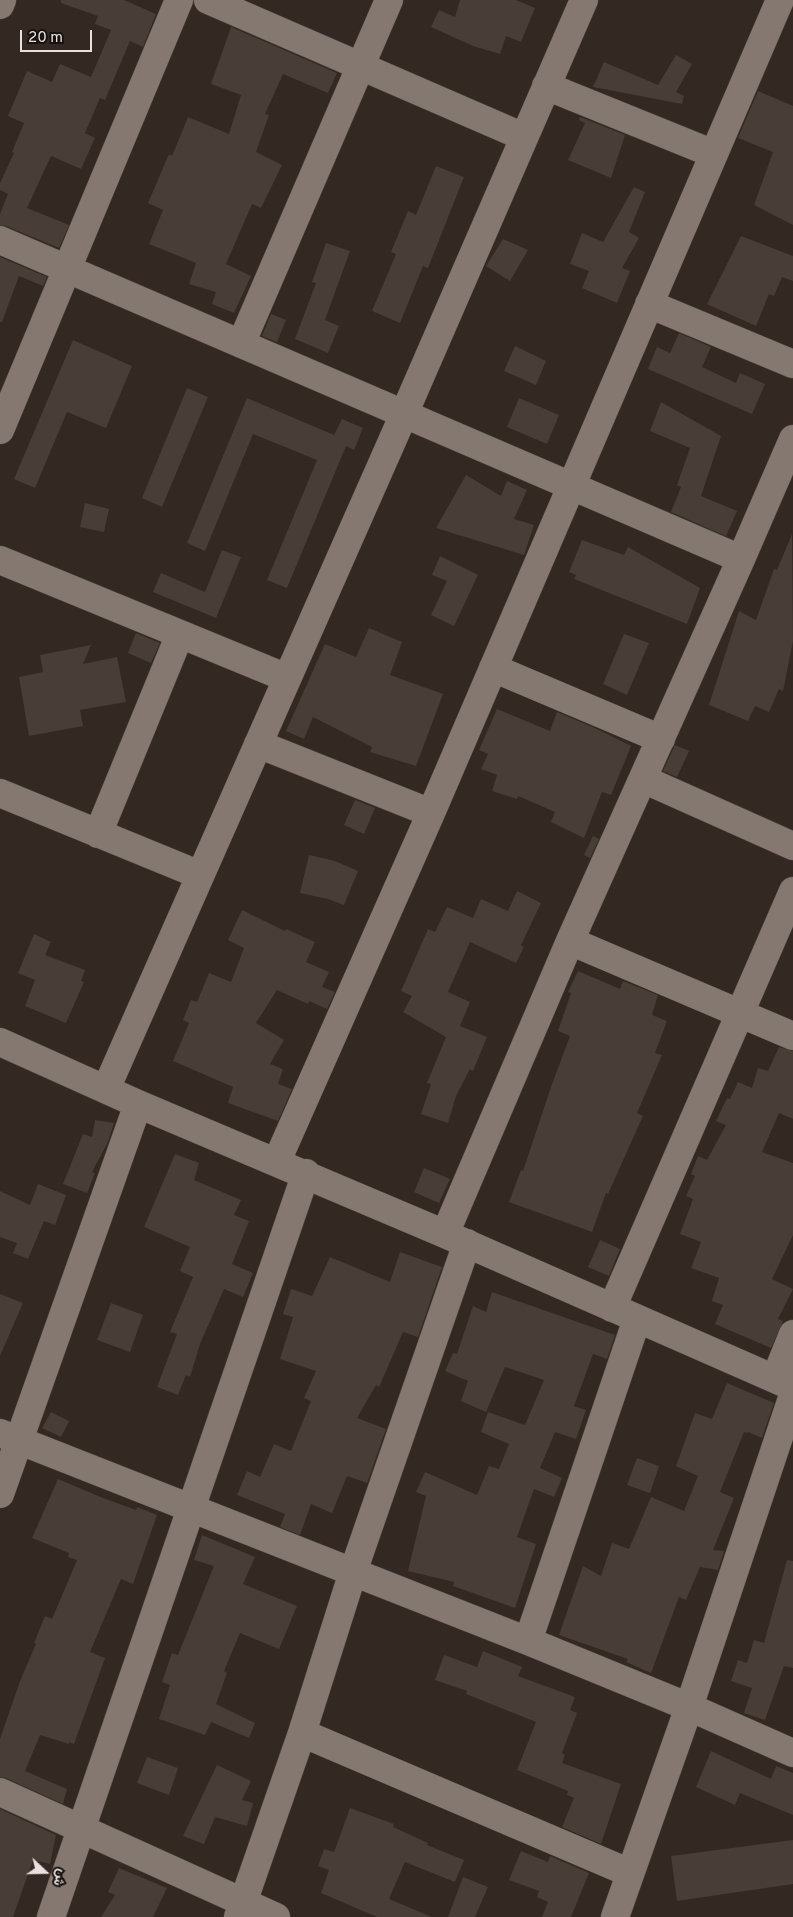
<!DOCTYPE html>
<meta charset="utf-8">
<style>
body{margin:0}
#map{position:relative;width:793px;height:1917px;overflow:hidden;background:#332822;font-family:Overpass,Vazirmatn,sans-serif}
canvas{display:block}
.north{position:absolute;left:20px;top:1847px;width:50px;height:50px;-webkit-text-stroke:4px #17120f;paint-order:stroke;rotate:111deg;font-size:14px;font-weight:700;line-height:20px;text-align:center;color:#e9e1dd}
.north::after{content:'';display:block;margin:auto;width:18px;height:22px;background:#e9e1dd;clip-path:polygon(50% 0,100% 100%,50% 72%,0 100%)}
.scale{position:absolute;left:20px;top:30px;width:72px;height:22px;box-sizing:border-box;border:2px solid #e9e1dd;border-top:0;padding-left:6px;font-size:15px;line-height:18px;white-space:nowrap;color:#e9e1dd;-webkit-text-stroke:4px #17120f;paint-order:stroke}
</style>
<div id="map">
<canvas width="793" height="1917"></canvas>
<div class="north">ش</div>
<div class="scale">20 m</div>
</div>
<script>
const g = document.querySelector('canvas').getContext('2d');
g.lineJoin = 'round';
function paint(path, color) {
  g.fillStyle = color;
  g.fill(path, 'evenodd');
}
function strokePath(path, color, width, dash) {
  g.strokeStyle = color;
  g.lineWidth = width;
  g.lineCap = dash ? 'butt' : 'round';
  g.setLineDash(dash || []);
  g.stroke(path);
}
const building = new Path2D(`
 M 61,0 L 124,0 L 156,14 L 143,47 L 130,41 L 105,100 L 100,98 L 85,133 L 95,138 L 81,169 L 51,156 L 27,208 L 69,225 L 59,248 L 6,226 L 0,225 L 0,214 L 8,194 L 0,190 L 0,183 L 14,153 L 12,152 L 24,123 L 8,116 L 27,71 L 52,82 L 60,64 L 91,77 L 111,30 L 95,24 L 98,16 L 61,3 Z
 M 460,0 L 516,0 L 535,8 L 521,42 L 506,36 L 500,54 L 473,46 L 431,27 L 439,10 L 455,17 Z
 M 231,27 L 337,73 L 328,93 L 283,74 L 265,114 L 269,115 L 256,152 L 282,165 L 261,208 L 252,204 L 226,264 L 251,276 L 234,313 L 212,304 L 216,292 L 189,284 L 196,263 L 149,244 L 163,210 L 148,203 L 169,154 L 172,156 L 188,117 L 229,134 L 241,95 L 211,84 Z
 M 676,55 L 692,64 L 676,92 L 684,96 L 682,104 L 593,87 L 604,62 L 658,85 Z
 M 758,91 L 793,106 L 793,225 L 754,205 L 773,152 L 738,138 Z
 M 580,117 L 625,135 L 611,178 L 568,160 L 585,123 L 579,120 Z
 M 436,166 L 464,177 L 428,268 L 423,266 L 400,323 L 372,311 L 396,254 L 391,252 L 408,211 L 416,215 Z
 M 634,187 L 645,192 L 629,232 L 639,238 L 622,268 L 630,271 L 617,303 L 582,288 L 589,271 L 570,264 L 582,233 L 603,242 Z
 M 741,236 L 793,256 L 793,281 L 782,277 L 774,296 L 769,294 L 756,326 L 707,304 Z
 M 503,239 L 528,250 L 510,281 L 486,266 Z
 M 326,243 L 350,251 L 325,320 L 339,326 L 328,353 L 295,339 L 316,283 L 312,282 Z
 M 0,257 L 47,277 L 43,286 L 19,276 L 2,322 L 0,322 Z
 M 271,314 L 286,320 L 277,342 L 262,336 Z
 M 679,333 L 711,347 L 702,367 L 736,383 L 740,373 L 765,384 L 752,414 L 648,369 L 657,347 L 670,353 Z
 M 73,340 L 132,366 L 106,428 L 67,412 L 35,488 L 14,479 Z
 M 515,346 L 546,361 L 536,385 L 504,371 Z
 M 187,388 L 208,397 L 162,507 L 142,498 Z
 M 247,398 L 334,435 L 342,419 L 363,428 L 354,450 L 346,446 L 287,588 L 267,580 L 317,460 L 253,434 L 205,551 L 187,543 Z
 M 519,398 L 559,415 L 547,444 L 507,427 Z
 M 661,402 L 721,436 L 701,496 L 737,511 L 726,536 L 671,512 L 681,487 L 677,485 L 690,448 L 650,431 Z
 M 466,475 L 501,496 L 507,481 L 527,490 L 514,519 L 534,525 L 524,555 L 436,528 Z
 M 85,503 L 109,509 L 104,532 L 80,527 Z
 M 792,534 L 793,641 L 783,691 L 779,689 L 769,712 L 755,706 L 748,721 L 709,705 L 739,611 L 756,620 L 774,569 L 777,570 Z
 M 582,540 L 624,555 L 628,547 L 700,588 L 687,624 L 574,579 L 576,575 L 569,572 Z
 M 222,550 L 241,557 L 216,618 L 153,592 L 161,573 L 205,592 Z
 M 440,556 L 478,575 L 454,626 L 431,615 L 447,581 L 432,575 Z
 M 369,628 L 402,642 L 390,675 L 443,694 L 416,766 L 370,752 L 372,747 L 313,717 L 304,739 L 286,731 L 325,644 L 356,657 Z
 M 136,633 L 160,643 L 151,663 L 128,653 Z
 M 624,634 L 649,643 L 627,695 L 603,684 Z
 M 91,645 L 83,664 L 117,657 L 126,702 L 80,710 L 83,726 L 29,736 L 19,677 L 43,672 L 40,655 Z
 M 497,709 L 550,731 L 557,712 L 595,728 L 631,746 L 611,795 L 602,792 L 584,838 L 551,822 L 555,812 L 518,796 L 517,799 L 492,791 L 497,775 L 481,769 L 488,754 L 479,750 Z
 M 675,745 L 689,751 L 677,777 L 663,771 Z
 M 355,800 L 375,808 L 364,834 L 344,825 Z
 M 593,836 L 599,839 L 590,858 L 584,855 Z
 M 309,855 L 335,861 L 358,871 L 344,905 L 328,899 L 300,893 Z
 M 517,891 L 541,903 L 521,945 L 524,947 L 516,963 L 470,942 L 448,992 L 470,1002 L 460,1026 L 487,1037 L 473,1071 L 470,1069 L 456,1096 L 448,1123 L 421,1114 L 431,1084 L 427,1083 L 446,1037 L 403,1012 L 412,996 L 401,991 L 428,929 L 435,932 L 447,907 L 473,918 L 481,899 L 508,911 Z
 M 242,910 L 285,931 L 286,929 L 315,942 L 306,962 L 329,972 L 322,987 L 335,992 L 327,1009 L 309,1001 L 308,1004 L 277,990 L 256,1023 L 284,1040 L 270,1064 L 283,1069 L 278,1084 L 292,1089 L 278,1121 L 228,1103 L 233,1087 L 173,1061 L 189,1023 L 183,1020 L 191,1000 L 197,1002 L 209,973 L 231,982 L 244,948 L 228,940 Z
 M 34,934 L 51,942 L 45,955 L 85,970 L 81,981 L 84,982 L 66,1023 L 25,1006 L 35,980 L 18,973 Z
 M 578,971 L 620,989 L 623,981 L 658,995 L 652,1015 L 667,1021 L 655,1053 L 662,1055 L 637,1113 L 643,1116 L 608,1194 L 606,1193 L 592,1232 L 509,1202 L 521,1170 L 523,1171 L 551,1087 L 570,1036 L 558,1031 L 571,993 L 568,992 Z
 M 779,1047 L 793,1051 L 793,1119 L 779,1113 L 762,1152 L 793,1163 L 793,1235 L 772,1279 L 793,1289 L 778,1319 L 783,1321 L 771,1348 L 715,1324 L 723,1305 L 712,1301 L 719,1278 L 691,1268 L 701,1242 L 680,1234 L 693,1199 L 686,1196 L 695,1176 L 691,1174 L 698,1156 L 707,1160 L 726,1125 L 716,1121 L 727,1098 L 730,1099 L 738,1082 L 752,1088 L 758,1068 L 768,1071 Z
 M 95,1120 L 114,1123 L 108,1142 L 92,1172 L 95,1173 L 87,1193 L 63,1184 L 83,1134 L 92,1137 Z
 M 175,1154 L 199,1163 L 194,1180 L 241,1200 L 234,1215 L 249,1221 L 232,1264 L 253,1273 L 243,1297 L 224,1289 L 200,1344 L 190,1377 L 186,1375 L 178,1395 L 157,1387 L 177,1334 L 170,1332 L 193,1277 L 180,1271 L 190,1247 L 144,1227 Z
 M 424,1168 L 450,1179 L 439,1203 L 414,1192 Z
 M 38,1184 L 66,1195 L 55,1225 L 44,1221 L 28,1259 L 13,1253 L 17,1243 L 0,1237 L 0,1191 L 30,1205 Z
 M 600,1240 L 620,1249 L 609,1276 L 588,1267 Z
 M 400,1252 L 442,1267 L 418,1337 L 403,1332 L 379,1387 L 376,1385 L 357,1418 L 386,1429 L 367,1483 L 347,1476 L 332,1513 L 311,1504 L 300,1535 L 280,1527 L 285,1514 L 237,1495 L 247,1471 L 260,1477 L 274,1444 L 291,1451 L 311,1401 L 304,1398 L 316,1371 L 280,1359 L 293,1317 L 283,1314 L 291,1289 L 312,1296 L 330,1257 L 390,1282 Z
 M 492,1292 L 615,1335 L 607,1359 L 593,1354 L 574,1406 L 586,1410 L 576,1439 L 555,1432 L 540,1468 L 562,1478 L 554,1497 L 534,1489 L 517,1537 L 536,1544 L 515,1608 L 453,1586 L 454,1582 L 408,1571 L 426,1496 L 416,1492 L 425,1472 L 477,1495 L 489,1466 L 499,1469 L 509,1444 L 481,1432 L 488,1412 L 525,1425 L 544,1380 L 505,1367 L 486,1412 L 461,1401 L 468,1381 L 445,1371 L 453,1353 L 457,1354 L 473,1306 L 486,1312 Z
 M 0,1294 L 23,1303 L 0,1356 Z
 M 111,1303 L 143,1315 L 130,1352 L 97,1340 Z
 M 727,1383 L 774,1403 L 762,1438 L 748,1432 L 748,1433 L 744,1432 L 720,1492 L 734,1498 L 713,1550 L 724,1551 L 718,1570 L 700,1567 L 686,1600 L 679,1597 L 651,1673 L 626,1662 L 628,1659 L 559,1635 L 583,1566 L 601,1576 L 612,1543 L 629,1549 L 651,1497 L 684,1511 L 698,1476 L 676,1466 L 695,1413 L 712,1419 Z
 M 51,1412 L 69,1421 L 61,1437 L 42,1428 Z
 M 637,1458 L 659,1466 L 650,1493 L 627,1485 Z
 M 58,1479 L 103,1498 L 136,1510 L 137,1507 L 157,1515 L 133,1584 L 121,1579 L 90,1652 L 105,1658 L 74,1744 L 69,1742 L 69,1744 L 40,1735 L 25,1771 L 67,1789 L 63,1804 L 6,1778 L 0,1777 L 0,1739 L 20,1681 L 36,1644 L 34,1643 L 45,1616 L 52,1619 L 77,1560 L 68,1557 L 69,1553 L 32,1538 Z
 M 202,1535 L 255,1557 L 243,1584 L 297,1606 L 279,1649 L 240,1633 L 224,1671 L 227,1673 L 216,1704 L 255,1723 L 249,1738 L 211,1722 L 205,1735 L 159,1719 L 170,1685 L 162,1682 L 172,1653 L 178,1655 L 214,1566 L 194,1560 Z
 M 787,1560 L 793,1561 L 793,1668 L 784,1666 L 765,1720 L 744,1713 L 752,1688 L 731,1681 L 738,1660 L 747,1663 L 754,1640 L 764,1643 Z
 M 483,1651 L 522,1667 L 518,1676 L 575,1697 L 570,1710 L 577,1713 L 562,1753 L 565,1755 L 562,1763 L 621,1784 L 601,1844 L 562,1827 L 574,1798 L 567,1795 L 568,1791 L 517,1770 L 536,1722 L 466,1694 L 467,1691 L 435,1680 L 444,1655 L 477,1667 Z
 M 711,1751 L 771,1779 L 776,1766 L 793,1773 L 793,1815 L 740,1793 L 735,1805 L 696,1787 Z
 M 147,1757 L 178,1768 L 169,1795 L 137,1783 Z
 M 217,1765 L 251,1781 L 242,1800 L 253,1803 L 247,1826 L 215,1817 L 204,1844 L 183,1836 Z
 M 350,1808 L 394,1824 L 393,1827 L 428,1843 L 427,1845 L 464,1860 L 455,1882 L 405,1862 L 389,1899 L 432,1917 L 377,1917 L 321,1893 L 329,1870 L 318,1866 L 324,1849 L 334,1852 Z
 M 0,1809 L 56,1835 L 50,1864 L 33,1860 L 13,1917 L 0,1917 Z
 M 793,1840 L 793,1884 L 677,1901 L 671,1856 Z
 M 521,1851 L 548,1862 L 550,1856 L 589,1873 L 571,1917 L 542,1917 L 548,1902 L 537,1897 L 539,1891 L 509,1880 Z
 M 119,1868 L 167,1888 L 153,1917 L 101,1917 L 115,1895 L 108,1892 Z
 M 463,1877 L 488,1887 L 475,1917 L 448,1917 Z`);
const minor = new Path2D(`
 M 208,0 L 524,137
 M 0,5 L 2,0
 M 546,86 L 714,154
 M 0,240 L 741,559
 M 649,304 L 793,364
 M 241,344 L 389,0
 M 0,430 L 179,0
 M 0,560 L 287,678
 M 493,668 L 661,739
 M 258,744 L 431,813
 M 643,779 L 793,846
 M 0,793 L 200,875
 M 98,834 L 180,634
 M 570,941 L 793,1036
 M 0,1042 L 138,1104 L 445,1234 L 793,1387
 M 106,1089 L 404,414 L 584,0
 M 277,1161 L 431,813 L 780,0
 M 445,1234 L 570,941 L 741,559 L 793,439
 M 612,1308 L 793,891
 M 775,1379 L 793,1334
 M 0,1433 L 528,1641 L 689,1707 L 793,1753
 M 0,1494 L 138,1104
 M 528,1641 L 637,1319
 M 302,1733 L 630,1873
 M 0,1792 L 276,1917
 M 51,1917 L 306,1173
 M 238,1917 L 302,1733 L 353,1572 L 467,1243
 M 615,1917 L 689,1707 L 793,1395`);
paint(building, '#493d37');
strokePath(minor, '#504642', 29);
strokePath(minor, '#857871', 28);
</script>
